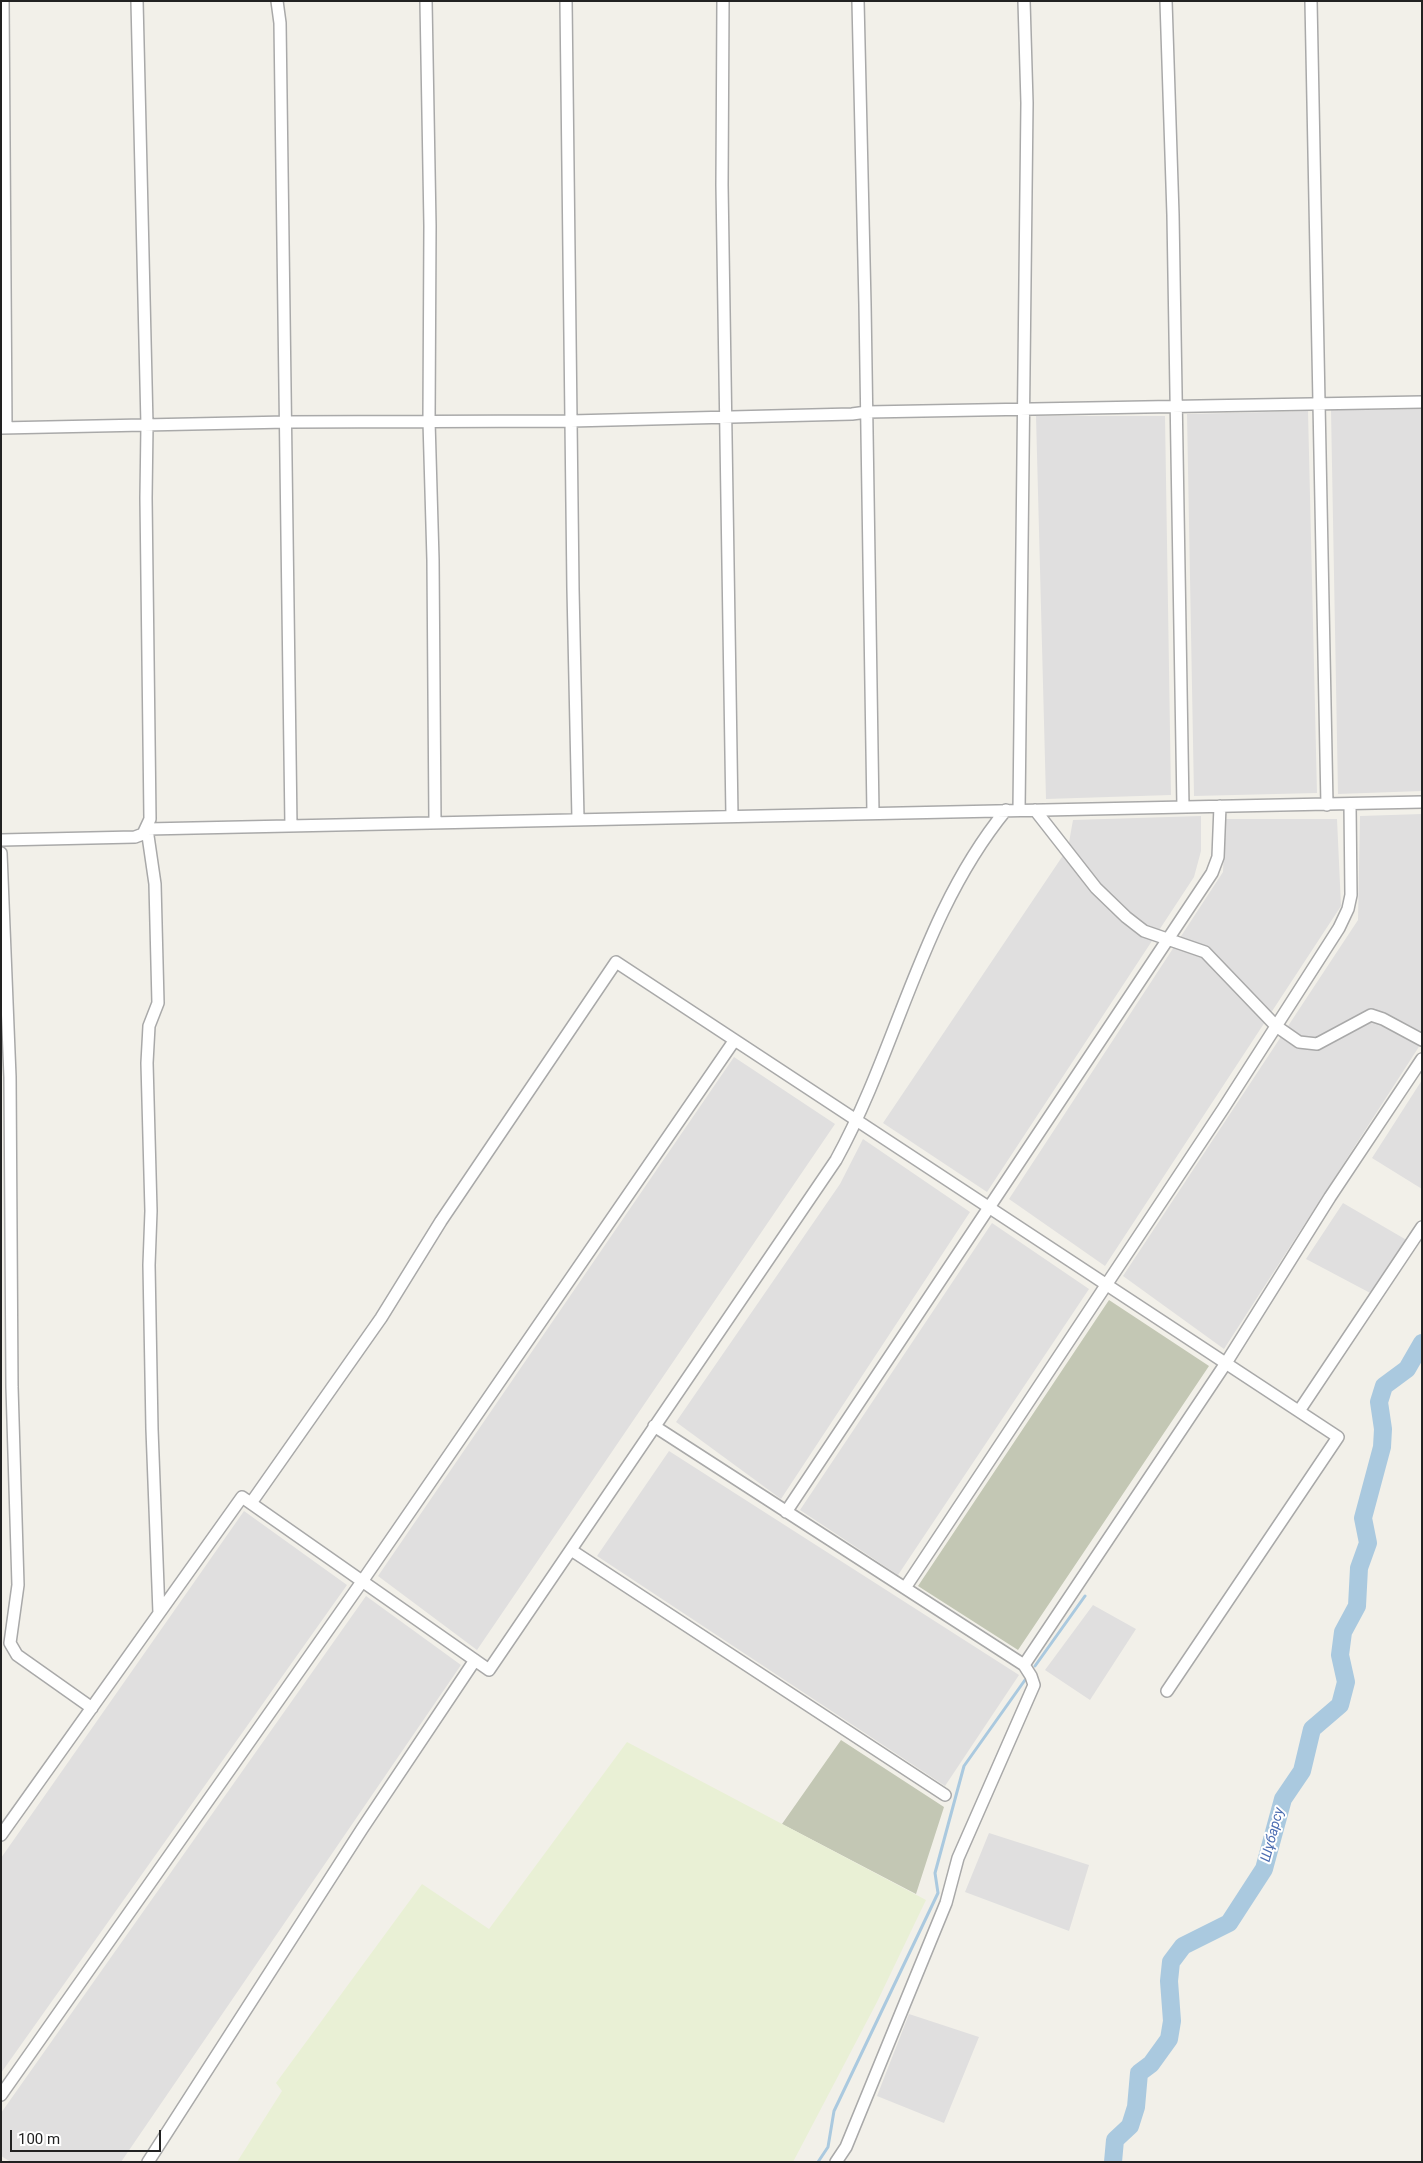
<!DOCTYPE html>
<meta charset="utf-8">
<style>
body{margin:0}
#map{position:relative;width:1423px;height:2163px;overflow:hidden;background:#f2f0e9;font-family:Roboto,sans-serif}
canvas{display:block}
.frame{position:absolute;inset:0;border:2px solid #222;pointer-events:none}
.scale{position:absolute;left:10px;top:2130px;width:151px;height:22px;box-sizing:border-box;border:2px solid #222;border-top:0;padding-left:6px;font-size:15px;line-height:18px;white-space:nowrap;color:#222;-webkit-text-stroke:4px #fff;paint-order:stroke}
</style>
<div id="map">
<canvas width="1423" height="2163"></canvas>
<div class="frame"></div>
<div class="scale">100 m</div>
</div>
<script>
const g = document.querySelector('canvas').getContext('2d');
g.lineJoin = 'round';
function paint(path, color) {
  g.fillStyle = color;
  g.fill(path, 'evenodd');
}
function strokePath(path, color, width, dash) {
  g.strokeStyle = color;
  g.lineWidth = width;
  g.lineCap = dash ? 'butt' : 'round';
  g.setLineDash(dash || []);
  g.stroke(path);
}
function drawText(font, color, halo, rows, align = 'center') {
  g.font = font + ' Roboto,sans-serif';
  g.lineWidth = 4;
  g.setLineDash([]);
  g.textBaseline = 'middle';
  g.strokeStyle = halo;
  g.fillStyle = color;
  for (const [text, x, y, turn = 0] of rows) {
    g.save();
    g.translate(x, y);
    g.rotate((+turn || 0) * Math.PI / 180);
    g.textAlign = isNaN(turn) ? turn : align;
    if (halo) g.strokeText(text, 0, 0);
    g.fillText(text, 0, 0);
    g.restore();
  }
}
const residential = new Path2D(`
 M 1422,409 L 1422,791 L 1338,794 L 1331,410 Z
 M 1308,411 L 1317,793 L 1194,796 L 1187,414 Z
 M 1036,416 L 1165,416 L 1171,795 L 1046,799 Z
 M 1422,814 L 1422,1042 L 1224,1349 L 1123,1276 L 1358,920 L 1360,816 Z
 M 1201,816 L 1201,851 L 1194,877 L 987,1192 L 883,1123 L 1068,848 L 1073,820 Z
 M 1225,819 L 1337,819 L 1341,906 L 1105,1266 L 1009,1199 L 1223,872 Z
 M 734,1057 L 835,1124 L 477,1650 L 378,1576 Z
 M 1422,1080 L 1422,1189 L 1372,1158 Z
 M 863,1139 L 970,1212 L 781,1499 L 676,1422 L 840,1184 Z
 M 1343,1203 L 1410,1242 L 1374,1295 L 1306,1259 Z
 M 992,1223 L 1089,1289 L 898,1575 L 800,1510 Z
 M 669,1451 L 1019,1675 L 945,1786 L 597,1556 Z
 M 244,1511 L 347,1585 L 1,2073 L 1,1858 Z
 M 366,1596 L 461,1665 L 121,2162 L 11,2162 L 1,2156 L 1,2113 Z
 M 1093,1605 L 1136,1629 L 1090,1700 L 1045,1670 Z
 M 989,1833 L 1089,1865 L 1069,1931 L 965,1892 Z
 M 909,2014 L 979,2037 L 944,2123 L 877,2096 Z`);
const construction = new Path2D(`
 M 1109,1300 L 1209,1366 L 1018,1650 L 918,1586 Z
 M 841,1740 L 944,1807 L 916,1894 L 782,1824 Z`);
const farmland = new Path2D(`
 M 627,1742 L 926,1900 L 877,2002 L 793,2162 L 237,2162 L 282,2091 L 276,2083 L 422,1884 L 489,1929 Z`);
const stream = new Path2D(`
 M 1035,1666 L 1085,1596
 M 818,2162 L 828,2147 L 834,2111 L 938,1893 L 935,1873 L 964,1766 L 1025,1680`);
const river = new Path2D(`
 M 1113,2162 L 1115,2140 L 1130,2126 L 1136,2107 L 1139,2073 L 1151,2064 L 1169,2039 L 1172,2021 L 1169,1981 L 1171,1962 L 1183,1946 L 1229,1923 L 1264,1869 L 1283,1799 L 1302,1771 L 1312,1729 L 1340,1705 L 1346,1682 L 1340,1655 L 1343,1632 L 1357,1606 L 1359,1568 L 1368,1543 L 1363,1518 L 1382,1447 L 1383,1429 L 1379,1402 L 1384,1386 L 1407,1369 L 1422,1343`);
const street = new Path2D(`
 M 3,1 L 6,428
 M 277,1 L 280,23 L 291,826
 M 426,1 L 430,226 L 429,421 L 433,560 L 435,823
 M 566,1 L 573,589 L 578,819
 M 723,1 L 722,185 L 732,816
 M 858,1 L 865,305 L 873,813
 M 1166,1 L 1173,215 L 1183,807
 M 1311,1 L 1327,805
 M 1,428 L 287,422 L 571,421 L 852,414 L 867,412 L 1422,402
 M 1019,810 L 1027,103 L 1024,1
 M 1035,810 L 1096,888 L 1126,917 L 1144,931 L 1205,952 L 1276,1026 L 1299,1042 L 1317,1044 L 1371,1015 L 1383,1019 L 1422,1040
 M 147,829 L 1422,802
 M 147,829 L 155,884 L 158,1003 L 149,1026 L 147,1063 L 151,1211 L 149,1265 L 152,1429 L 159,1613
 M 1,840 L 135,837 L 143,834 L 150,819 L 146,498 L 147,425 L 137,1
 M 1,853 L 10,1077 L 12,1387 L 18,1585 L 10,1643 L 17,1655 L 92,1708
 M 1299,1411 L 1422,1227
 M 654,1426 L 1024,1665 L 1031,1676 L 1034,1685 L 958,1858 L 946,1903 L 846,2147 L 836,2162
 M 251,1503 L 381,1318 L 441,1221 L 616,962 L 1338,1437 L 1167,1691
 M 786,1512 L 1212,873 L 1218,857 L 1220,806
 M 571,1550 L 945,1795
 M 905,1588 L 1223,1109 L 1339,928 L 1348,909 L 1351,895 L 1350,805
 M 1024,1665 L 1226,1363 L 1330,1197 L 1422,1059
 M 1,1835 L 242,1497 L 489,1670 L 836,1160 C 899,1045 921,914 1006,810
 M 1,2095 L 361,1583 L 734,1041
 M 148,2162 L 362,1829 L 475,1660`);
const waterNames = [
 ["Шұбарсу",1273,1835,-75]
];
paint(residential, '#e0dfdf');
paint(construction, '#c3c7b4');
paint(farmland, '#e9f0d5');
strokePath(stream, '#aac9df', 3);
strokePath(river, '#aac9df', 18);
strokePath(street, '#a9a9a9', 14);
strokePath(street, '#fff', 11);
drawText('italic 14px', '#4d6eb2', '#fff', waterNames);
</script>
